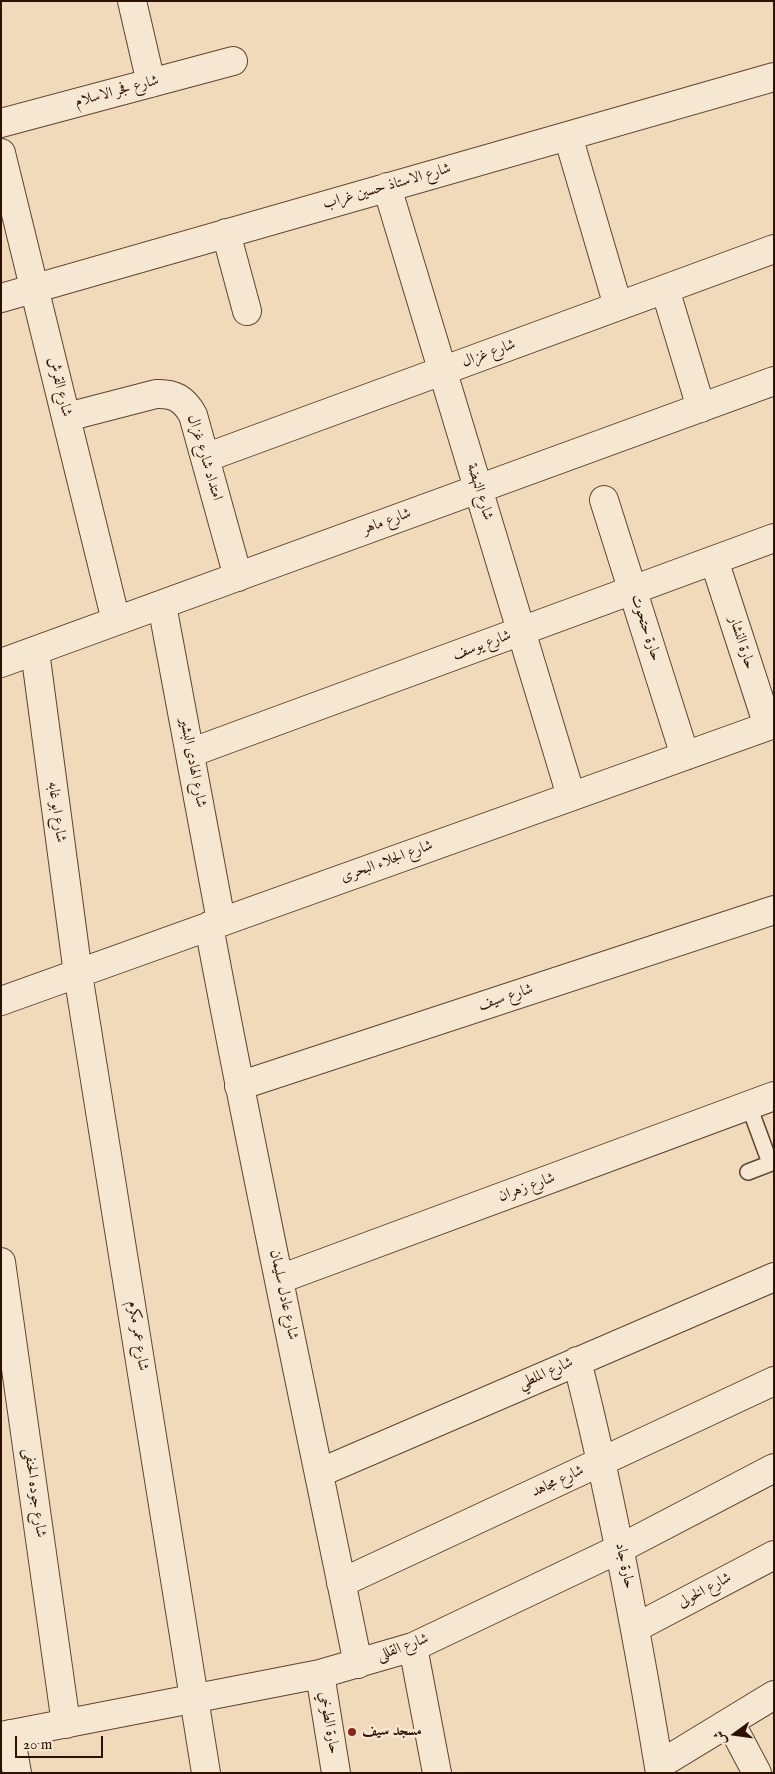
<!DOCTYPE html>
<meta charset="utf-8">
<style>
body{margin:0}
#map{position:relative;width:775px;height:1774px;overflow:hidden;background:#f0dab9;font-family:"IM FELL English",Amiri,serif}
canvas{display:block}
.frame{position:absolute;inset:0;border:2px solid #2f1102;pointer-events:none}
.north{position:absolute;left:710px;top:1709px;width:50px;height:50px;-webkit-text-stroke:4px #f5e7d2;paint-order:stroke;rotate:256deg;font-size:14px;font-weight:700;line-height:20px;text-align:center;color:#2f1102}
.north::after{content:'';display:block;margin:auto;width:18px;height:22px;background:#2f1102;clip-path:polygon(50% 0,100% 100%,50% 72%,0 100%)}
.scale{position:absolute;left:15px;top:1736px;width:88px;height:22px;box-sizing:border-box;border:2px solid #2f1102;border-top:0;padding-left:6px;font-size:15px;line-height:18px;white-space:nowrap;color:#2f1102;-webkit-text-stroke:4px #f5e7d2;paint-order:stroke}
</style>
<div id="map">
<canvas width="775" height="1774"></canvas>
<div class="frame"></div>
<div class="north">ش</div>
<div class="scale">20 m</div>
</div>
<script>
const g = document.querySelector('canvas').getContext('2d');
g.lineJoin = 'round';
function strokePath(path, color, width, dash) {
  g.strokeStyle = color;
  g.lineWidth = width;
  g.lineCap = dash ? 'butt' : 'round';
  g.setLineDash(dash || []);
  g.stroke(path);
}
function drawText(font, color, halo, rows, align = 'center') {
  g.font = font + ' "IM FELL English",Amiri,serif';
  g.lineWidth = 5;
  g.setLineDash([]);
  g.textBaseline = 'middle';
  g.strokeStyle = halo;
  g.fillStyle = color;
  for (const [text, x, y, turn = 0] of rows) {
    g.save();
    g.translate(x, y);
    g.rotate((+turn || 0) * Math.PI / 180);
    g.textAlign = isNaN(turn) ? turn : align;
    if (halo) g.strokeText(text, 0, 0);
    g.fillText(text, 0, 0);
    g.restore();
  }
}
const lane = new Path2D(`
 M 749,1106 L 770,1163
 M 748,1172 L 774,1162`);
const street = new Path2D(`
 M 132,1 L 151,83
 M 1,123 L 233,61
 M 568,136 L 618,306
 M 1,153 L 116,621
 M 387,187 L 571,796
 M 226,233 L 247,311
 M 665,289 L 701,408
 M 1,298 L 774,77
 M 67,417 L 156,394 C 174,393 184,399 193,415 L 238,577
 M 205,458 L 774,249
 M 604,500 L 685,756
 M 714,560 L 768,726
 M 162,605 L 221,921
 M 35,651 L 78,974 L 206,1773
 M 1,663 L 774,381
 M 190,753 L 774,538
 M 209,926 C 255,1173 308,1418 358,1664
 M 1,1001 L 774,724
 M 239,1086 L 774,910
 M 1,1262 L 66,1724
 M 280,1279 L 774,1096
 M 577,1361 C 612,1498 637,1633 660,1773
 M 319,1473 L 774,1277
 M 341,1583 L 774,1381
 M 637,1627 L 774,1555
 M 413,1647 L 437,1773
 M 320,1674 L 336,1773
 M 730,1722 L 757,1773
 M 10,1734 L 17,1773
 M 1,1736 L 320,1674 L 413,1647 L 621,1548 L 774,1468
 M 659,1765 L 774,1695`);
const markers = [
 [352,1732,5,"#8f2418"]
];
const streetNames = [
 ["شارع فجر الاسلام",117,92,-15],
 ["شارع الاستاذ حسين غراب",387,187,-16],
 ["شارع غزال",489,354,-20],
 ["شارع القرش",59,387,76],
 ["امتداد شارع غزال",204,458,73],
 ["شارع النهضة",479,492,73],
 ["شارع ماهر",387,522,-20],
 ["حارة حتحوت",645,628,72],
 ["حارة النشار",741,643,72],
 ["شارع يوسف",482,646,-20],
 ["شارع الهادى البشير",192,763,79],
 ["شارع ابو غابه",56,812,82],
 ["شارع الجلاء البحرى",387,862,-20],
 ["شارع سيف",506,998,-18],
 ["شارع زهران",527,1188,-20],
 ["شارع عادل سليمان",283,1295,78],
 ["شارع عمر مكرم",137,1336,81],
 ["شارع الملطي",546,1374,-24],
 ["شارع مجاهد",558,1482,-25],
 ["شارع جوده الحنفى",34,1493,82],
 ["حارة جاد",624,1566,78],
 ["شارع الخولى",705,1591,-28],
 ["شارع القللى",403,1648,-20],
 ["حارة الطوخي",328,1723,80]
];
const poiNames = [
 ["مسجد سيف",362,1732]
];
strokePath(lane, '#5f4330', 18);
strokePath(street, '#5f4330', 30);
strokePath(lane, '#f5e7d2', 15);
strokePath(street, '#f5e7d2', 28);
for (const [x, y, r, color] of markers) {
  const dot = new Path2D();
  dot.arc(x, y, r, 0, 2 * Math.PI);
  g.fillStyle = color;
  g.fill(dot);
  strokePath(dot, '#f5e7d2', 2);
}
drawText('15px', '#2f1102', '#f5e7d2', streetNames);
drawText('bold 15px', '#2f1102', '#f5e7d2', poiNames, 'left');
</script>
